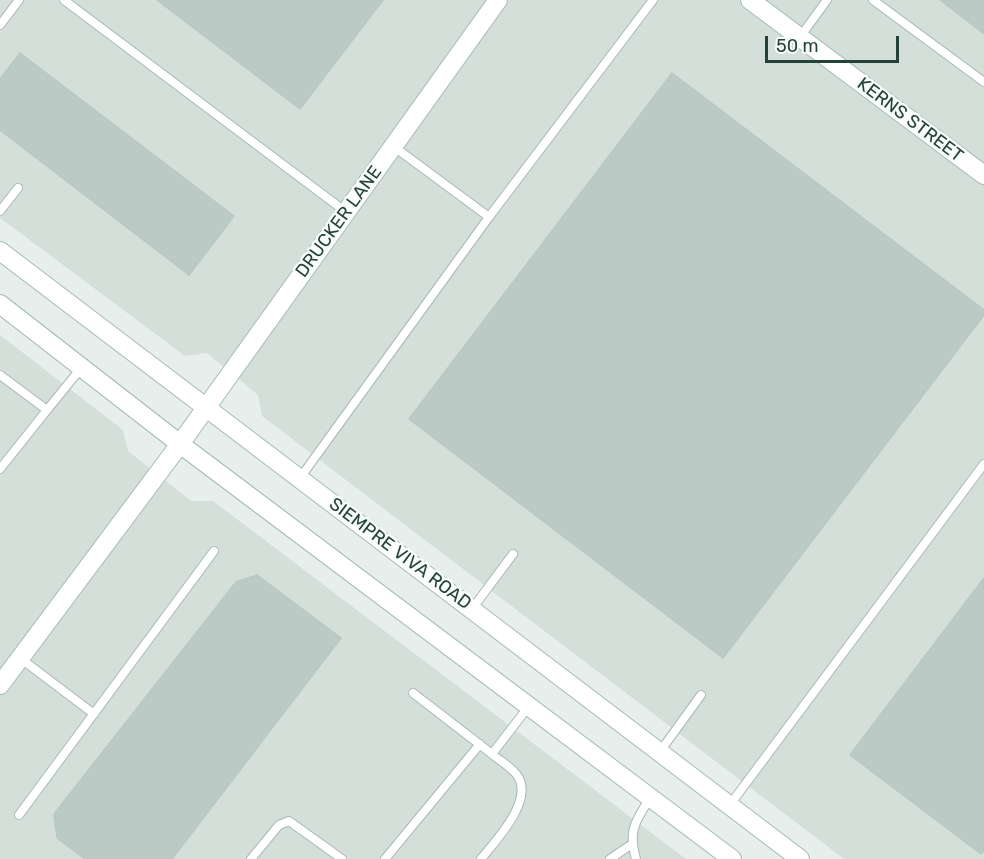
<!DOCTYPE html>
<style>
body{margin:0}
#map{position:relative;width:984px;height:859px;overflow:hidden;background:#e6efeb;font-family:Rubik,sans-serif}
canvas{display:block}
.scale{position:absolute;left:765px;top:36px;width:134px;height:27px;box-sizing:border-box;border:3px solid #24423a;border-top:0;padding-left:8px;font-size:18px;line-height:21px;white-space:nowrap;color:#24423a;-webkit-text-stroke:4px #f7fbf9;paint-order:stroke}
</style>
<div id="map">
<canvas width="984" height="859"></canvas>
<div class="scale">50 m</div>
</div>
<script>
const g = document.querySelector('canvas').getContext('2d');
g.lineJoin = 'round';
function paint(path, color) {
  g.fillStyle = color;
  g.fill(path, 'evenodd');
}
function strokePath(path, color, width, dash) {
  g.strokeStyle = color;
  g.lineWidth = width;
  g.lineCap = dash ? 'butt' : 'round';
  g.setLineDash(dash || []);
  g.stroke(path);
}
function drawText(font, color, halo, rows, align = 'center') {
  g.font = font + ' Rubik,sans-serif';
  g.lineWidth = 5;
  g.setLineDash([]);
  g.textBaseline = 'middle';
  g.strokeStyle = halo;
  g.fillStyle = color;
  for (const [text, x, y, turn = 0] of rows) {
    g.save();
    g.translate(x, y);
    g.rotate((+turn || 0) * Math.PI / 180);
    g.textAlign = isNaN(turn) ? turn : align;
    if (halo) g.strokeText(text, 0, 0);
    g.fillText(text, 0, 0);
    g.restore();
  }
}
const built = new Path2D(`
 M 0,0 L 984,0 L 984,859 L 844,859 L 262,416 L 258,395 L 207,353 L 185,356 L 0,218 Z
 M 0,335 L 123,430 L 128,451 L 191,501 L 213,501 L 686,859 L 0,859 Z`);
const building = new Path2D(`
 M 157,0 L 383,0 L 300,109 Z
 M 940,0 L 984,0 L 984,34 Z
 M 20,53 L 234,216 L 189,275 L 0,130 L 0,79 Z
 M 672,73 L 984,310 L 984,315 L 723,658 L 409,419 Z
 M 257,575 L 341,638 L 172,859 L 85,859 L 57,838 L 54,814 L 236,582 Z
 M 984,578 L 984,850 L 981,854 L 850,755 Z`);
const lane = new Path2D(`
 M 64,0 L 346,212
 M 873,0 L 984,82
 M 0,25 L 19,0
 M 800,37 L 827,0
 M 393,146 L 489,217 L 653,0
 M 0,211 L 18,188
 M 0,375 L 47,410 L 82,367
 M 0,469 L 47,410
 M 300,478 L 489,217
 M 472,609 L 513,554
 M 20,658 L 94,714
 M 413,693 L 492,754 L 529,706
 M 659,753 L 701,695
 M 729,806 L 984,464
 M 19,815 L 214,551
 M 251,859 L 279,825 L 289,821 L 342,859
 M 385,859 L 480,744
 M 481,859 C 496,840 535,800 517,775 C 511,767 499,760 492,754
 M 610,859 L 632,844
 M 636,859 C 628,830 635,822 650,798`);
const secondary = new Path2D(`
 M 750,0 L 984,175
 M 0,251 L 800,859
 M 0,304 L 180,444 L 732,859
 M 0,685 L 180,444 L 498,0`);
const streetNames = [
 ["KERNS STREET",910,120,37],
 ["DRUCKER LANE",339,222,-54],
 ["SIEMPRE VIVA ROAD",400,554,37]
];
paint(built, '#d4dfda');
paint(building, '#bbcac4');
strokePath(building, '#b8c9c2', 1.5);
strokePath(lane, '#a8b8b2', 10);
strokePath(secondary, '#a4bbb3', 20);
strokePath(lane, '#fff', 8);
strokePath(secondary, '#fff', 18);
drawText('18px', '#24423a', '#f7fbf9', streetNames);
</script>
